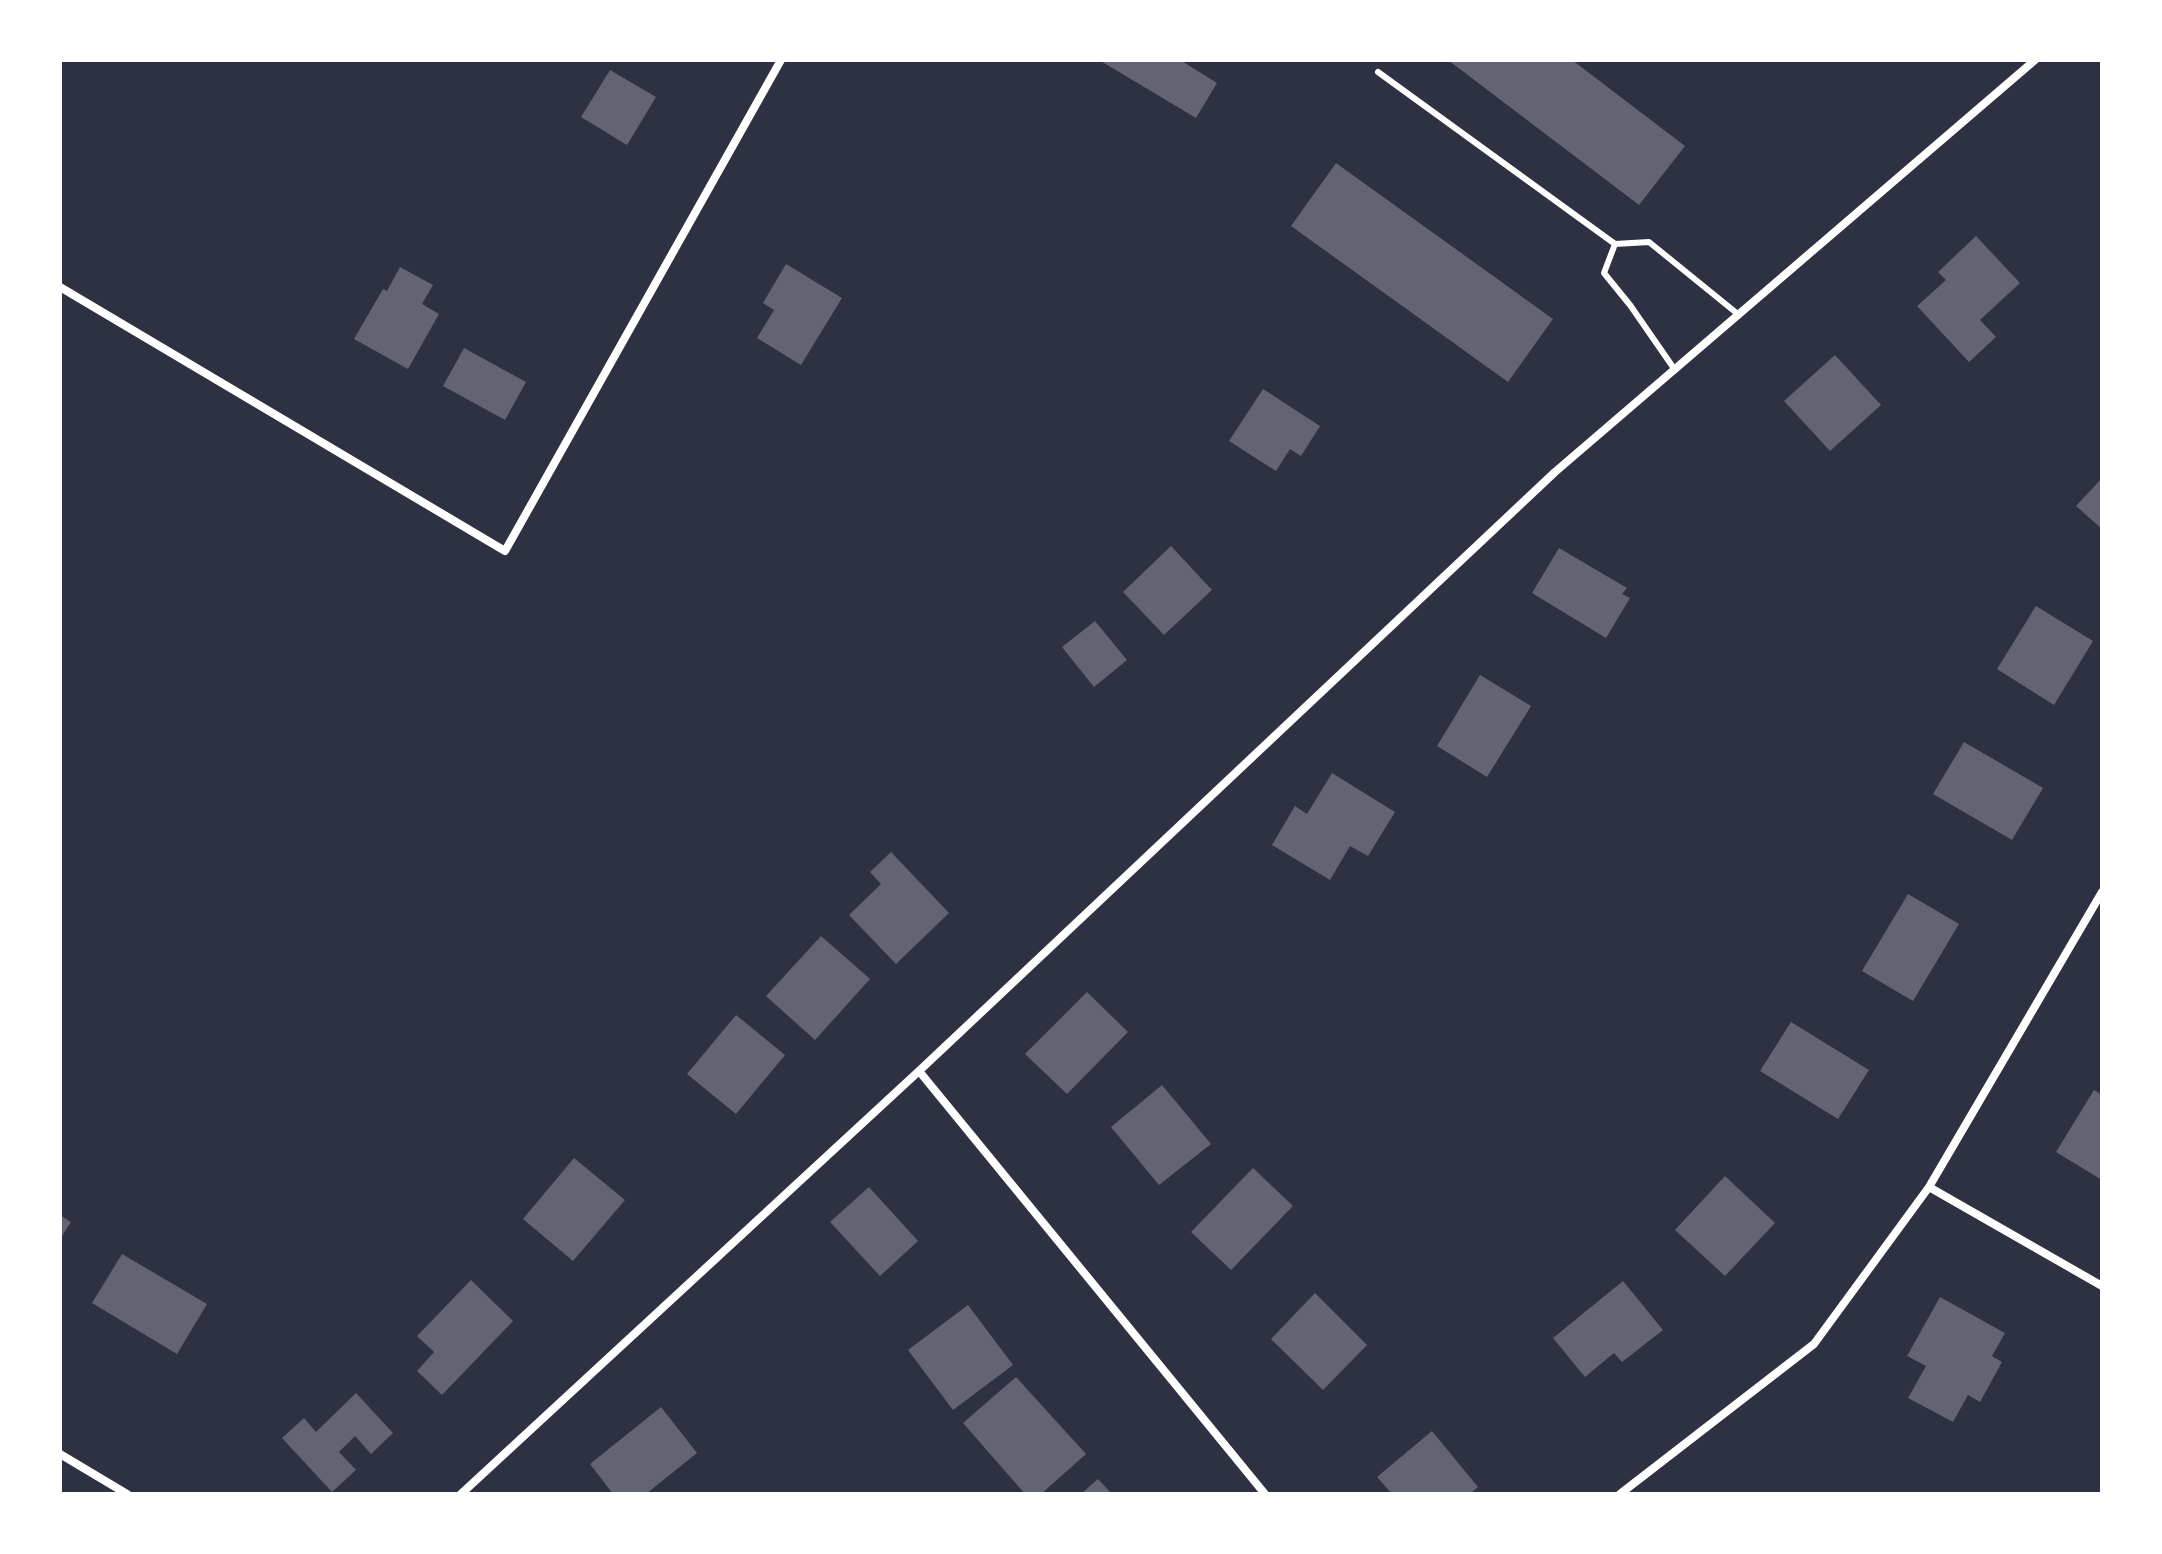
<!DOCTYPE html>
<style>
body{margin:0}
#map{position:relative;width:2162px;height:1554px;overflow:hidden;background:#2d3142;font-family:"Golos Text",sans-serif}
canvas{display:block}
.frame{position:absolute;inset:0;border:62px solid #fff;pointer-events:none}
</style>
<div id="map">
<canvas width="2162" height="1554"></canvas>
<div class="frame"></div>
</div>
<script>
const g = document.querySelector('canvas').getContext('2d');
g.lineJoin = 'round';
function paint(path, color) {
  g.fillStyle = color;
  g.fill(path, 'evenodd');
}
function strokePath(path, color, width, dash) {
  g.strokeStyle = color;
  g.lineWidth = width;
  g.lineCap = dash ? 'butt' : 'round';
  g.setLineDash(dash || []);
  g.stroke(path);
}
const building = new Path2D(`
 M 1099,60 L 1180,60 L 1217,83 L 1196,118 Z
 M 1448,60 L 1572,60 L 1685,146 L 1639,205 Z
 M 610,70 L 656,97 L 627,145 L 581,117 Z
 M 1336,163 L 1553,319 L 1508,382 L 1291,226 Z
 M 1976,236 L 2020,283 L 1980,320 L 1996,337 L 1969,362 L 1917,306 L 1946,280 L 1938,272 Z
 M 786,264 L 842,298 L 801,365 L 757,338 L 774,310 L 763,303 Z
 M 400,267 L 433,285 L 422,304 L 439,314 L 408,369 L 354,339 L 383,289 L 387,291 Z
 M 464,348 L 526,382 L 505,420 L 443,386 Z
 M 1835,355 L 1881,405 L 1830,451 L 1784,401 Z
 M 1263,389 L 1320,426 L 1301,456 L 1290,449 L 1276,471 L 1229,441 Z
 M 2102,478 L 2102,529 L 2076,506 Z
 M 1171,546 L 1212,590 L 1164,635 L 1123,592 Z
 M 1559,548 L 1627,588 L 1622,594 L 1630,598 L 1606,638 L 1532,593 Z
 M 2036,606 L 2093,641 L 2054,705 L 1997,669 Z
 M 1095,621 L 1127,660 L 1094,687 L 1062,647 Z
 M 1480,675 L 1531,706 L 1487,777 L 1437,746 Z
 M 1964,742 L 2043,788 L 2012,840 L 1933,794 Z
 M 1332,773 L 1395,812 L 1368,856 L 1350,846 L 1330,880 L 1272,845 L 1295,806 L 1307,814 Z
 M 891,852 L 949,913 L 896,964 L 849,915 L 881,884 L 870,872 Z
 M 1908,894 L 1959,924 L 1913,1001 L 1862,971 Z
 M 821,936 L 870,979 L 815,1040 L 766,996 Z
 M 1087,992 L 1128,1032 L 1067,1094 L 1025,1054 Z
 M 736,1015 L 785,1055 L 736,1114 L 687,1074 Z
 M 1791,1022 L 1869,1070 L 1838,1119 L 1760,1071 Z
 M 1162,1085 L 1211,1144 L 1159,1185 L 1111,1127 Z
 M 2094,1090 L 2102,1095 L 2102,1180 L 2056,1152 Z
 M 574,1158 L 625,1200 L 573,1261 L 523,1219 Z
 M 1253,1168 L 1293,1206 L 1231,1270 L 1191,1232 Z
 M 1725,1176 L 1775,1223 L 1725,1276 L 1675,1230 Z
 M 869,1187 L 918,1241 L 880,1276 L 830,1222 Z
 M 60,1215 L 71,1222 L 60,1239 Z
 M 122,1254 L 207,1304 L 177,1354 L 92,1303 Z
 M 471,1280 L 513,1321 L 442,1395 L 417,1371 L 434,1352 L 417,1336 Z
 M 1623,1281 L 1663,1330 L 1622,1362 L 1614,1353 L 1585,1377 L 1553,1338 Z
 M 1315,1293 L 1367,1345 L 1323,1390 L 1271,1339 Z
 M 1940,1297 L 2005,1333 L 1992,1356 L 2002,1362 L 1980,1402 L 1968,1395 L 1953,1422 L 1908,1398 L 1926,1366 L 1907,1356 Z
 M 968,1305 L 1013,1365 L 953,1410 L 908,1350 Z
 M 1016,1377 L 1086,1454 L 1041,1494 L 1025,1494 L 963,1423 Z
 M 356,1393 L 393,1433 L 371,1454 L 355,1436 L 339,1452 L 356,1470 L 332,1492 L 282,1438 L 304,1418 L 316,1432 Z
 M 661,1407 L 697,1453 L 646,1494 L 613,1494 L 590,1464 Z
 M 1432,1431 L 1478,1487 L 1470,1494 L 1392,1494 L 1377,1477 Z
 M 1098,1479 L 1112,1494 L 1081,1494 Z`);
const service = new Path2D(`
 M 1378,72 L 1615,244
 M 1675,370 L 1630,305 L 1604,273 L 1615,244 L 1649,242 L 1739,315`);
const minor = new Path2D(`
 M 60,287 L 505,551 L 781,60
 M 919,1071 L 1265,1494
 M 1929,1187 L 2102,1286
 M 60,1454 L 127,1494
 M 461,1494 L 919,1071 L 1555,472 L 2035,60
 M 1620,1494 L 1814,1344 L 1929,1187 L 2102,892`);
paint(building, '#626471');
strokePath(service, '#fff', 6);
strokePath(minor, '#fff', 8);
</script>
